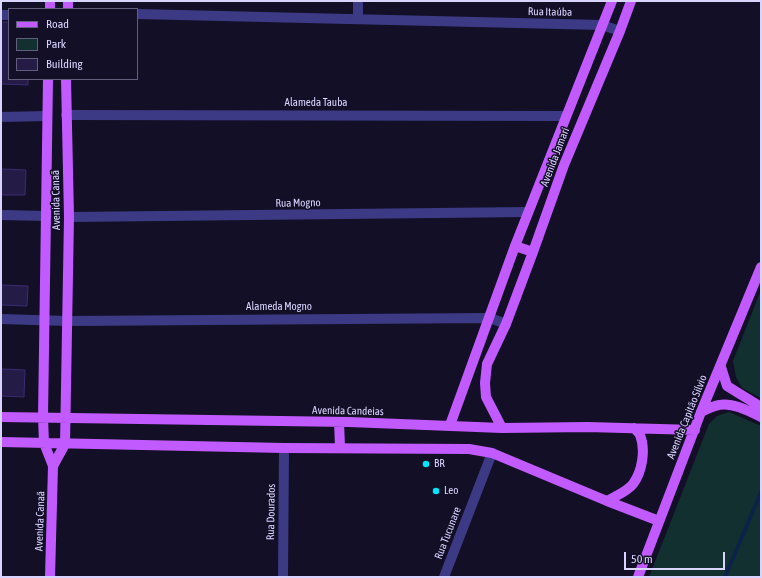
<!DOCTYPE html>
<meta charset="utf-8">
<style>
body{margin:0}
#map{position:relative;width:762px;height:578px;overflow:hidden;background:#130f26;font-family:"Asap Condensed",sans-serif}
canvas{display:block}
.frame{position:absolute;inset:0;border:2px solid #d9d4ff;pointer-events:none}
.legend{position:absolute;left:8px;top:8px;width:130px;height:72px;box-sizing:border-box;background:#130f26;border:1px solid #625e7d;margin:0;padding:5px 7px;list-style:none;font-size:12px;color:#d9d4ff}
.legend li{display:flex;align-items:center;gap:8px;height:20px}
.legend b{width:20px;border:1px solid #625e7d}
.scale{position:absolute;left:624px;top:552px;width:101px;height:18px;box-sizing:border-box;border:2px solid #d9d4ff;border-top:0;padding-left:5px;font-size:12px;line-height:14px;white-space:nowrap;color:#d9d4ff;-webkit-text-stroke:3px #130f26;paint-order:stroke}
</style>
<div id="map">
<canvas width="762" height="578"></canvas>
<div class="frame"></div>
<ul class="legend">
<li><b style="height:5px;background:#c25bff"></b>Road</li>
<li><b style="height:11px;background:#12302f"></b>Park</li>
<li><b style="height:11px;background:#241b47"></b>Building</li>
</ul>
<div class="scale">50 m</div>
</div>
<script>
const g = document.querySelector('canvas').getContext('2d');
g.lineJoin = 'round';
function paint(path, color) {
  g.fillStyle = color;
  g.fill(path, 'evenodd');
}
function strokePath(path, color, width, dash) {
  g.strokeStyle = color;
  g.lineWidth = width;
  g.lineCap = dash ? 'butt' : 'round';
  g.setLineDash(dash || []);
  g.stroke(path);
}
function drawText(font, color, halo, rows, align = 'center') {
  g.font = font + ' "Asap Condensed",sans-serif';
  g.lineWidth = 3;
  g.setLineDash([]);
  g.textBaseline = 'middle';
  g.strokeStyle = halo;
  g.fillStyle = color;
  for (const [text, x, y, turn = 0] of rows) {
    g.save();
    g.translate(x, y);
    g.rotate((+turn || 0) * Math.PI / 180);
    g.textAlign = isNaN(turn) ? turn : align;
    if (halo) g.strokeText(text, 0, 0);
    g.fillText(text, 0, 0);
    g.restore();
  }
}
const green = new Path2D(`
 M 761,290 L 761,398 L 742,388 L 736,377 L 733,361 Z
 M 729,412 L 761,426 L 761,577 L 649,577 L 709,424 L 717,416 Z`);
const stream = new Path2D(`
 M 725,577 L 761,492`);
const building = new Path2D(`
 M 2,22 L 9,22 L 9,79 L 28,79 L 28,85 L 1,84 Z
 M 1,169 L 26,170 L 25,195 L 1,195 Z
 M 1,285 L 28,286 L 27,306 L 1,305 Z
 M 1,369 L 25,370 L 24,397 L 1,396 Z`);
const minor = new Path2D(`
 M 137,14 L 602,25 L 620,31
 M 1,15 L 9,15
 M 358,19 L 358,1
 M 66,115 L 565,116
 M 1,117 L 47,116
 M 1,215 L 46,216
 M 69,217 L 528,212
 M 1,319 L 68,321 L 490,318 L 506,324
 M 283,577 L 284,448
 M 444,577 L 492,453`);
const major = new Path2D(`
 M 50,1 L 50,9
 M 68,9 L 68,1
 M 48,79 L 43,417 L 44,443 L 53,466 L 50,577
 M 515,246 L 533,252
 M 721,367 L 727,386 L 761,407
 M 701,412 C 707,409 713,406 719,405 C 732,402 749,411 761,417
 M 1,417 L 349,422 L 502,428 L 588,427 L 695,430
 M 339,422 L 340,447
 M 450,425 L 515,246 L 612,1
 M 502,428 L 486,397 L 485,383 L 487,364 L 506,324 L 533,252 L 564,165 L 620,31 L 631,1
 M 1,442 L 284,448 L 469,449 L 492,453 L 607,501 L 659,521
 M 53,466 L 65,444 L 69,217 L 66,79
 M 607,501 C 615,496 627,492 633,484 C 642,472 646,450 640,435 C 639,433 636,430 634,428
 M 638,577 L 701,412 L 761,267`);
const markers = [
 [426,464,4,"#00e5ff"],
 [436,491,4,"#00e5ff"]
];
const streetNames = [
 ["Rua Itaúba",550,12,1],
 ["Alameda Tauba",316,103],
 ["Avenida Jamari",555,157,-69],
 ["Avenida Canaã",56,200,-91],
 ["Rua Mogno",298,203,-1],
 ["Alameda Mogno",279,307],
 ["Avenida Candeias",348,411,1],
 ["Avenida Capitão Silvio",687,417,-68],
 ["Rua Dourados",271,512,-89],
 ["Avenida Canaã",40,521,-88],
 ["Rua Tucunare",448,533,-69]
];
const poiNames = [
 ["BR",434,464],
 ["Leo",444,491]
];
paint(green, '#12302f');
strokePath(stream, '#0c2248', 4);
paint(building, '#241b47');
strokePath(building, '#3b2d73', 1);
strokePath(minor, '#3d3a85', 10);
strokePath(major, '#c25bff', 10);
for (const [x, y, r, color] of markers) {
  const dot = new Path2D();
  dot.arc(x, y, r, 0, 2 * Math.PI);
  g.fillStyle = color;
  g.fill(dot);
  strokePath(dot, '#130f26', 1.5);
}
drawText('11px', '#d9d4ff', '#130f26', streetNames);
drawText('11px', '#d9d4ff', '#130f26', poiNames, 'left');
</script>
